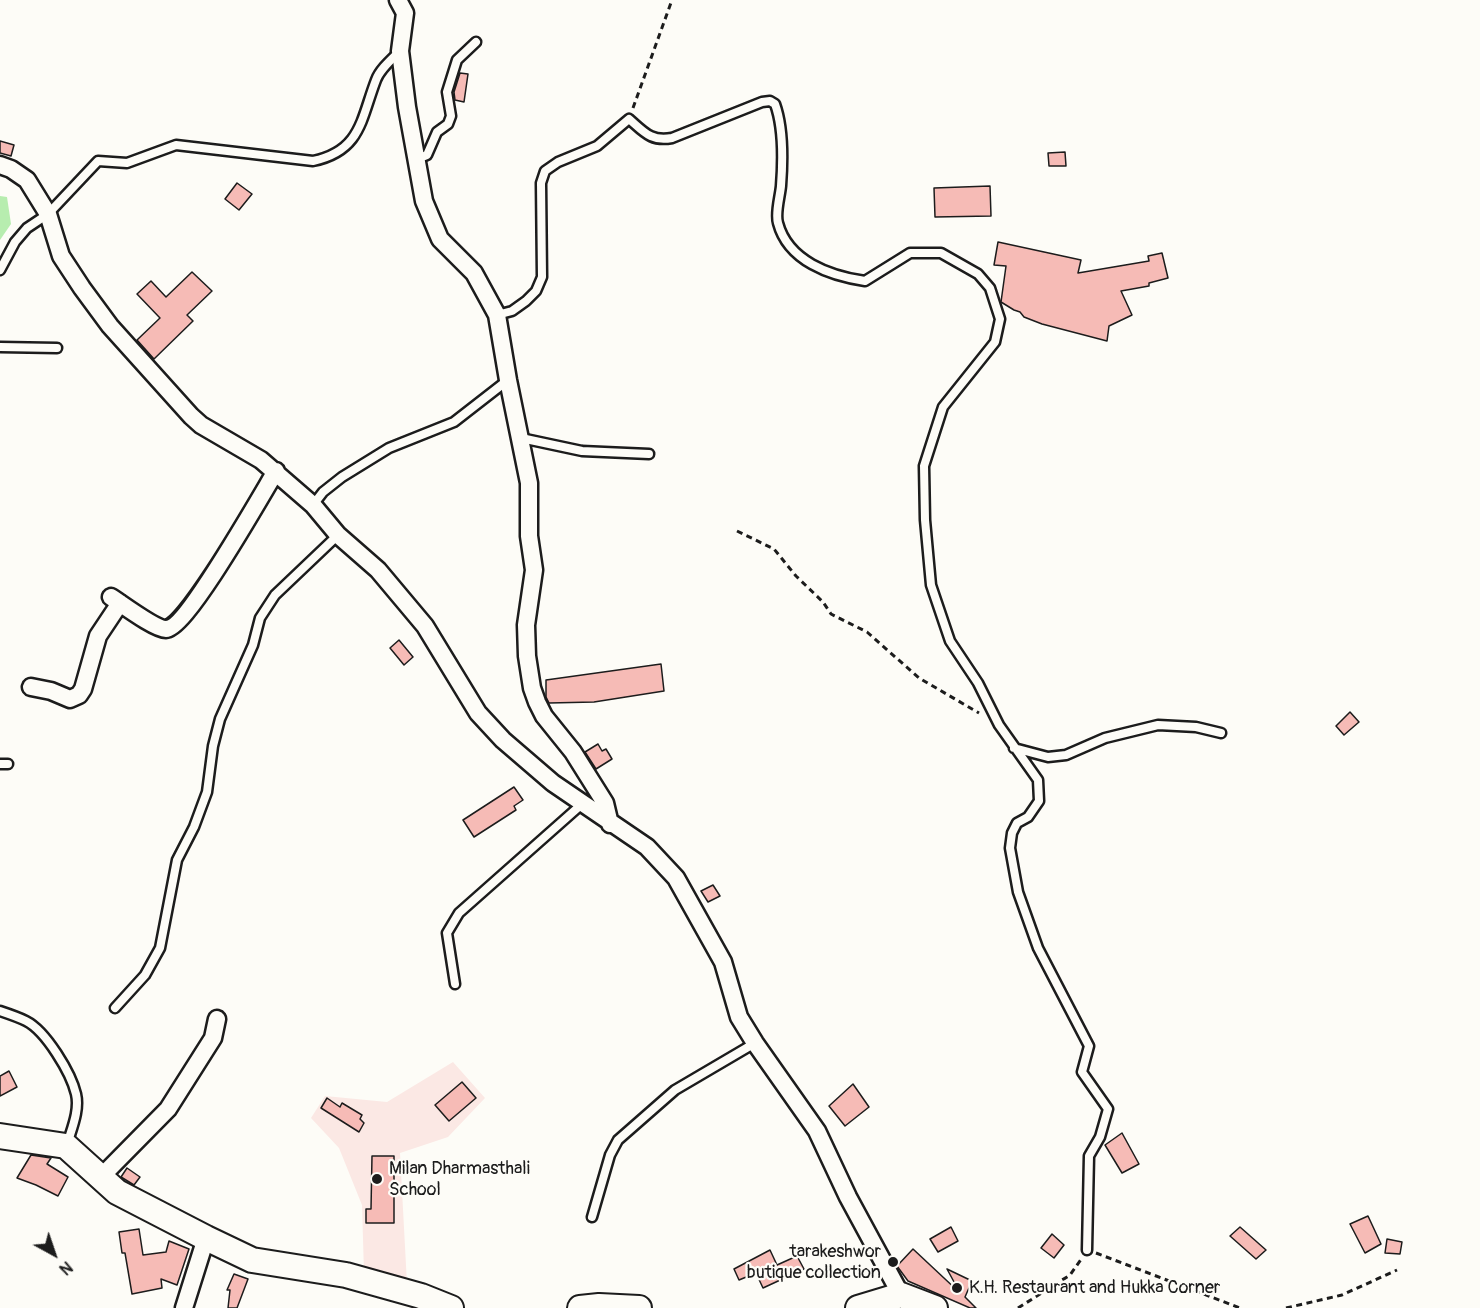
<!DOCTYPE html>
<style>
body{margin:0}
#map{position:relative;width:1480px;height:1308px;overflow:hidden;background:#fdfcf7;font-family:Pangolin,sans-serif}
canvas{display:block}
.north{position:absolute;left:24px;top:1224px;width:60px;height:60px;-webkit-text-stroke:4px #fdfcf7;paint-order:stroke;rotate:140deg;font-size:16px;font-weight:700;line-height:24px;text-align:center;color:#1c1c1c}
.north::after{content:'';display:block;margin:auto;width:21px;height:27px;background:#1c1c1c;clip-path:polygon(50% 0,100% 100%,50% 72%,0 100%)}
</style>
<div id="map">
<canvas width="1480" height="1308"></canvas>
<div class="north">N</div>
</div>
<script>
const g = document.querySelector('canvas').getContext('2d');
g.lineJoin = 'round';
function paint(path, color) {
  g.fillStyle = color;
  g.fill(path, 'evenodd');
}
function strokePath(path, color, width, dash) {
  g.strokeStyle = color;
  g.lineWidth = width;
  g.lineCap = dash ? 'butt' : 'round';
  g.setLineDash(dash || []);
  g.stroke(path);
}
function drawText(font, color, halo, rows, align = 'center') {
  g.font = font + ' Pangolin,sans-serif';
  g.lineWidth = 4.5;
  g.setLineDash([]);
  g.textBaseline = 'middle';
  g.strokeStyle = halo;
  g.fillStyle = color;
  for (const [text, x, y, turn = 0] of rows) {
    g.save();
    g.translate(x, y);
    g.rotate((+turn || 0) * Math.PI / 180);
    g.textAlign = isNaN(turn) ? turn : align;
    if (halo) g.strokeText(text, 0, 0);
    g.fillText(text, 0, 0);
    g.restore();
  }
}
const built = new Path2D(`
 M 453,1062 L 485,1098 L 448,1137 L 400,1153 L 407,1284 L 364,1273 L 362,1205 L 339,1148 L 311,1118 L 325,1096 L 387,1102 Z`);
const green = new Path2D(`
 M 0,196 L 7,197 L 11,224 L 0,240 Z`);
const building = new Path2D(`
 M 460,73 L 468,74 L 464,102 L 455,100 L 454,92 Z
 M 0,141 L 14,145 L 11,156 L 0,153 Z
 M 1065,152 L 1066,166 L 1049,166 L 1048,153 Z
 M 237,183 L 252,194 L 239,210 L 225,199 Z
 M 990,186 L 991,216 L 935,217 L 934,188 Z
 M 998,242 L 1081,260 L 1078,273 L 1149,261 L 1148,256 L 1162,253 L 1168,278 L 1149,283 L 1149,286 L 1121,291 L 1132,315 L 1109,326 L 1107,341 L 1042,324 L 1024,317 L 1020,312 L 1014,310 L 1001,302 L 1006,266 L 994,265 Z
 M 192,272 L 212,291 L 187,315 L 193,321 L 154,359 L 137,340 L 160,318 L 137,294 L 151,281 L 166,297 Z
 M 399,640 L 413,657 L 404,665 L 390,648 Z
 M 661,664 L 664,691 L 594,702 L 549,703 L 546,697 L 546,680 Z
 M 1350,712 L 1359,722 L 1344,735 L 1336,726 Z
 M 598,744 L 602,751 L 606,749 L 612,759 L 596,769 L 585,752 Z
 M 514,787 L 523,800 L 514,806 L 516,810 L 474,837 L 463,820 Z
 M 713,885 L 720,896 L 708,902 L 701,891 Z
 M 9,1071 L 17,1087 L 0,1096 L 0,1076 Z
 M 462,1082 L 476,1098 L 449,1121 L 435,1105 Z
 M 853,1084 L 869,1107 L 845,1126 L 829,1106 Z
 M 327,1098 L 340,1107 L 342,1103 L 362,1115 L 360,1119 L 364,1123 L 359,1132 L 321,1108 Z
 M 1122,1133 L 1139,1164 L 1122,1173 L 1105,1145 Z
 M 31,1155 L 51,1158 L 47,1164 L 68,1177 L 58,1196 L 36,1185 L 17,1178 Z
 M 372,1156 L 394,1156 L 394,1223 L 366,1223 L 366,1209 L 371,1209 Z
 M 127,1168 L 140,1177 L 134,1185 L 121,1177 Z
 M 1368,1216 L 1381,1244 L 1365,1253 L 1350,1224 Z
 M 951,1227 L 958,1241 L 938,1252 L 930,1239 Z
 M 1240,1227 L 1266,1250 L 1256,1259 L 1230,1236 Z
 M 139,1229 L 143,1255 L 166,1252 L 169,1241 L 189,1249 L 177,1285 L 161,1279 L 162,1288 L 132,1294 L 125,1253 L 122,1253 L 119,1232 Z
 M 1052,1234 L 1064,1245 L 1054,1258 L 1041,1248 Z
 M 1387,1239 L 1402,1242 L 1400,1254 L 1385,1253 Z
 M 913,1249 L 960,1293 L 947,1269 L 972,1281 L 965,1297 L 976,1308 L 970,1308 L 908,1281 L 897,1266 Z
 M 770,1250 L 777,1265 L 797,1256 L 804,1269 L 763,1288 L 756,1273 L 739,1280 L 734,1269 Z
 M 234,1274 L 248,1279 L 237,1308 L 228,1308 L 230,1290 L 227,1290 Z`);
const path = new Path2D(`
 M 633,108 L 672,0
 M 737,531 L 774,549 L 796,576 L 823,602 L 831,614 L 867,632 L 919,678 L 979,713
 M 1096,1253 L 1240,1308
 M 1018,1308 L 1070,1275 L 1082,1258
 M 1286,1308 L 1342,1295 L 1397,1270`);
const lane = new Path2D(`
 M 417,159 L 427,155 L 437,132 L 448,124 L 451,116 L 447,92 L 457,60 L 476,42
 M 0,270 L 15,242 L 27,228 L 48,214 L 98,161 L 127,163 L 176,145 L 313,161 C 361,151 361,119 376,80 C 380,69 392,59 400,51
 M 497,315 L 512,311 L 526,301 L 536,291 L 542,277 L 541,183 L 545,171 L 558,162 L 597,146 L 629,119 C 644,132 651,142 672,138 L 762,102 L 770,101 L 775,104 C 784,129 783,160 781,186 C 780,197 775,213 778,223 C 788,261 830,276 865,281 L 910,253 L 941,253 L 978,274 L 990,288 L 1000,319 L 995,342 L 943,407 L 924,466 L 925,520 L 931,585 L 950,641 L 978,683 L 999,725 L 1038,780 L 1039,801 L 1028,817 L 1017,823 L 1012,833 L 1010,848 L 1018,892 L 1038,948 L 1089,1046 L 1082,1072 L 1108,1109 L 1100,1137 L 1089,1156 L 1087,1250
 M 0,347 L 57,348
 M 521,438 L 582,451 L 649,454
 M 313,505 L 323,492 L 342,477 L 389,448 L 454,422 L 508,380
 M 1014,748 L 1048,757 L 1066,755 L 1105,738 L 1158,725 L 1196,727 L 1221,733
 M 0,764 L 8,764
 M 455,984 L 447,933 L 459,913 L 582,804
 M 115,1008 L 145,975 L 160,948 L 177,860 L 194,827 L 207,792 L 213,746 L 220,719 L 253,645 L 260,618 L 275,595 L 338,535
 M 0,1011 C 9,1014 18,1017 26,1021 C 46,1031 71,1073 76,1094 C 80,1111 71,1130 67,1145
 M 592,1217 L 610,1155 L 618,1140 L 675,1090 L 755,1043`);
const street = new Path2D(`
 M 398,0 L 405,13 L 400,51 L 407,107 L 424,201 L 440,239 L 474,273 L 497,315 L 508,380 L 529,483 L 529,536 L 534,570 L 526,625 L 527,656 L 532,688 L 537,702 L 544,716 L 573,752 L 605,803 L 610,824
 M 0,165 L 11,169 L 27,180 L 48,214 L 61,256 L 82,288 L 110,326 L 191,416 L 201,425 L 261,460 L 313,505 L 338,535 L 378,570 L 425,626 L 478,713 L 503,740 L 553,783 L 647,847 L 676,878 L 723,962 L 739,1017 L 755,1043 L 817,1131 L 848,1197 L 901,1295
 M 111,597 C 122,604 155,629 166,629 C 186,629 262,494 276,471
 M 31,687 L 51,691 L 70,699 L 79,695 L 83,689 L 98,636 L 120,603
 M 101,1177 L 168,1109 L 213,1038 L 217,1019
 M 184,1308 L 206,1238`);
const secondary = new Path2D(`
 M 0,1136 L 66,1146 L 117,1192 L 206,1238 L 252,1260 L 346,1275 L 421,1296 L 451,1308
 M 580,1308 L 599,1306 L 639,1308
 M 858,1308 L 901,1295 L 935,1308`);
const markers = [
 [377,1179,6,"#1c1c1c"],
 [893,1262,6,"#1c1c1c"],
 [957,1288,6,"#1c1c1c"]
];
const poiNames = [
 ["Milan Dharmasthali",389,1169],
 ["School",389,1190],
 ["tarakeshwor",881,1252,"right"],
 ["butique collection",881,1273,"right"],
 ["K.H. Restaurant and Hukka Corner",969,1288]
];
paint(built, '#fbe8e4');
paint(green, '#b7edaf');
paint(building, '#f6bbb6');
strokePath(building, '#1c1c1c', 1.5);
strokePath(lane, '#1c1c1c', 13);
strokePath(street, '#1c1c1c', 21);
strokePath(secondary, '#1c1c1c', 28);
strokePath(path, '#1c1c1c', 3, [6, 4.5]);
strokePath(lane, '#fdfcf7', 8);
strokePath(street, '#fdfcf7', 16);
strokePath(secondary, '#fdfcf7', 24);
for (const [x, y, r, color] of markers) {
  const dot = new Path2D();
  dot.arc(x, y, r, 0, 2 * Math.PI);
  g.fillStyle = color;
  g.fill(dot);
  strokePath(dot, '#fdfcf7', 2);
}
drawText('18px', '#1c1c1c', '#fdfcf7', poiNames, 'left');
</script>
